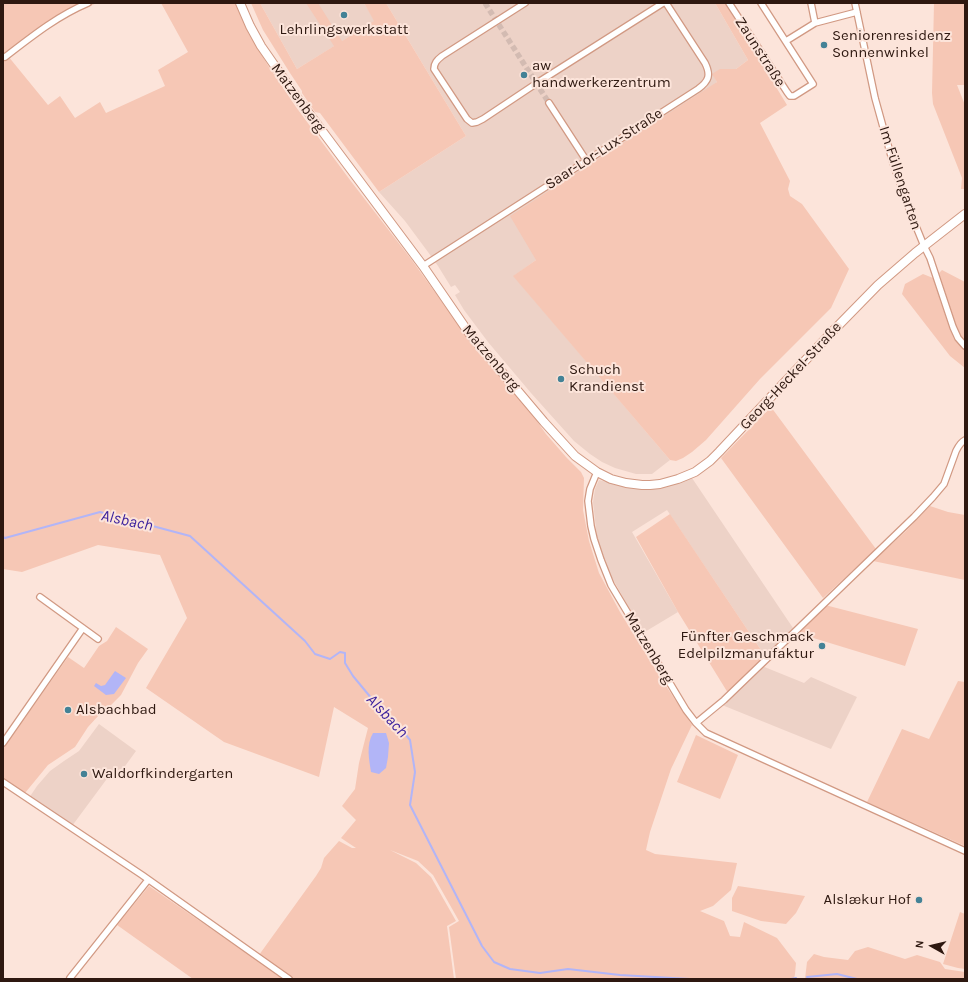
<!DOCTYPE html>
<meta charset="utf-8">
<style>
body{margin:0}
#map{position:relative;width:968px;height:982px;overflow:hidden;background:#fce4da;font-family:Karla,sans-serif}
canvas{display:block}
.frame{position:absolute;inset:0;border:4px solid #2e1810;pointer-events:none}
.north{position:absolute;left:912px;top:926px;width:40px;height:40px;-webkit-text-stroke:3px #fce4da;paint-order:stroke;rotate:278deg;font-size:11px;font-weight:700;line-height:16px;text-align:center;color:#2e1810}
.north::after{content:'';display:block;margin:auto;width:14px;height:18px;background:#2e1810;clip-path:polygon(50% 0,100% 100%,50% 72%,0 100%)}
</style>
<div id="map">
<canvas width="968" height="982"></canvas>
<div class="frame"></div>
<div class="north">N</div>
</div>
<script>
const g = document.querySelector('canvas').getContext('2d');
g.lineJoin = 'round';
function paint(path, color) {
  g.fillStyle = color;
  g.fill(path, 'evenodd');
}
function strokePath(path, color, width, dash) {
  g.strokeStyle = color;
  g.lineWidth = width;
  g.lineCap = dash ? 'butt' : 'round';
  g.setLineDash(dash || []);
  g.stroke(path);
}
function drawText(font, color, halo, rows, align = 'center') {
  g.font = font + ' Karla,sans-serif';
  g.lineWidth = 4;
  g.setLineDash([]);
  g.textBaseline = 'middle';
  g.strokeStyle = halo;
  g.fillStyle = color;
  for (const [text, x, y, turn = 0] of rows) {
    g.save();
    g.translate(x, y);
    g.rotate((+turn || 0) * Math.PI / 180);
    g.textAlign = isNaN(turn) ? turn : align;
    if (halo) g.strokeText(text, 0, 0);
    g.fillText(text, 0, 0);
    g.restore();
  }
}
const built = new Path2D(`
 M 260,3 L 364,3 L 375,21 L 297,69 Z
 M 386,3 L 715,3 L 748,60 L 736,69 L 713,74 L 717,82 L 536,260 L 514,276 L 670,460 L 652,474 L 636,474 L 615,468 L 602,462 L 590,454 L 574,441 L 531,393 L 488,342 L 464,310 L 455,295 L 460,292 L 455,285 L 451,287 L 438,266 L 428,252 L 405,221 L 379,192 L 466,136 Z
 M 692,478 L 793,628 L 765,656 L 667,510 L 632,532 L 678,612 L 643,633 L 610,574 L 597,538 L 593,502 L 595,489 L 599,480 L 623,486 L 640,489 L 655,489 Z
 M 762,666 L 804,683 L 811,677 L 857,697 L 831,749 L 722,705 Z
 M 99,724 L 136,751 L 115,780 L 109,776 L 72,826 L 29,798 L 37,786 L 50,771 L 64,761 L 79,751 Z`);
const green = new Path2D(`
 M 3,3 L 97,3 L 69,15 L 54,23 L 8,56 L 48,105 L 60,96 L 75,118 L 100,102 L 106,113 L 165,86 L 158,70 L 188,52 L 161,3 L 235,3 L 249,34 L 269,67 L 296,107 L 350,180 L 411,259 L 468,338 L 534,417 L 546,434 L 566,457 L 581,472 L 584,478 L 583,510 L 589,541 L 599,573 L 620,612 L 660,677 L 692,725 L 671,769 L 650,832 L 646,850 L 655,854 L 737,863 L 731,890 L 713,906 L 700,911 L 724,921 L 730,936 L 740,937 L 744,922 L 777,938 L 796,963 L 795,974 L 794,979 L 456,979 L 449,927 L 459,921 L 433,875 L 418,861 L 390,850 L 416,863 L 431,877 L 456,921 L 447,926 L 454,979 L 294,979 L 259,955 L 316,876 L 321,868 L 324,858 L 339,841 L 352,848 L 356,848 L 341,838 L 356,820 L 342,806 L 355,789 L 359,763 L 368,728 L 334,707 L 319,777 L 224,742 L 146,688 L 187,618 L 160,555 L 98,545 L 22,572 L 3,569 Z
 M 251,3 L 260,3 L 297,69 L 334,46 L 306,3 L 318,3 L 342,41 L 374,21 L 364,3 L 386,3 L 466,136 L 379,192 L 320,113 L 315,112 L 302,93 L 302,91 L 290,73 L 263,30 Z
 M 715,3 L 725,3 L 787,105 L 760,123 L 790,181 L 788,189 L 790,196 L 802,204 L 849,269 L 831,308 L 760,379 L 706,440 L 692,452 L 683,458 L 676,461 L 670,460 L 513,276 L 536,260 L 510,216 L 717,82 L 712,74 L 720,69 L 736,69 L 748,60 Z
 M 934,3 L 965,3 L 965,85 L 957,85 L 965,105 L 965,189 L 961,189 L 962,178 L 933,104 L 932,93 Z
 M 942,270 L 965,282 L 965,340 L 961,336 L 956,325 L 939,273 Z
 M 923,274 L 933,278 L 949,327 L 954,339 L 965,350 L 965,368 L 950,356 L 902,294 L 905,284 Z
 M 771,407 L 876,549 L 823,598 L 721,458 Z
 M 930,506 L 948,512 L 965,515 L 965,580 L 873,561 L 905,532 Z
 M 670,514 L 765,656 L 728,693 L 678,612 L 636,537 Z
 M 825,605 L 918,629 L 905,666 L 797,633 Z
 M 116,627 L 148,649 L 138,663 L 121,695 L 111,705 L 99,715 L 88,727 L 75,747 L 48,765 L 25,793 L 3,779 L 3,749 L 68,657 L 84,668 L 99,646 L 107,641 Z
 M 958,681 L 965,682 L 965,846 L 867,802 L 902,729 L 929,739 Z
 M 696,735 L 738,755 L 720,799 L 677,782 Z
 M 149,886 L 284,979 L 193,979 L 117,925 Z
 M 738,886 L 805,896 L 796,913 L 786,924 L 761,921 L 732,911 L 732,898 Z
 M 960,912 L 965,914 L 965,969 L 958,968 L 943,964 Z
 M 868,947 L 905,959 L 917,955 L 940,962 L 945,969 L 965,972 L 965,979 L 805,979 L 807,962 L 814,954 L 824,957 L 848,960 L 855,951 Z`);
const water = new Path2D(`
 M 115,671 L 126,678 L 114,694 L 106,695 L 94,686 L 96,683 L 101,686 L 105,685 Z
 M 373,733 L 386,733 L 389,743 L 388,757 L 386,768 L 379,774 L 371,772 C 369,759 366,745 373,733 Z`);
const stream = new Path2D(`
 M 3,537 L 5,538 L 100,512 L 190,536 L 305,641 L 315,654 L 330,659 L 340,652 L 345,653 L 345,663 L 353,676 L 377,705 L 380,711 L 397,724 L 410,740 L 415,772 L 410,805 L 482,946 L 494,962 L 510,969 L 540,973 L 568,969 L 620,975 L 690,979
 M 807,977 L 837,974 L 857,979
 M 791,979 L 796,978`);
const streetTunnel = new Path2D(`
 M 485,3 L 549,103`);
const street = new Path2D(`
 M 525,3 L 442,56 C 437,60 434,63 434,69 L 467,119 L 472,123 L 477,122 L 483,119 L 537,83 L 663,3
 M 729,3 L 787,92 L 790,96 L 794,96 L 813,84 L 761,3
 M 811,3 L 815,23
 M 855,3 L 875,98 L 893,163 L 911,214 L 924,246 L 930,258 L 953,327 L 958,338 L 965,346
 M 786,41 L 815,23 L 857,12
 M 5,57 C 31,37 57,16 88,3
 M 549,103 L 586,160
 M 423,266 L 698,89 C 709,81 711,75 705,63 L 666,3
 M 597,472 L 590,489 L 588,501 L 591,526 L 594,539 L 601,560 L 611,585 L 686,710 L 696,723 L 706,733 L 965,851
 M 40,597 L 98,639
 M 696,723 L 724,700 L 914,517 L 933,497 L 944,484 L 956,451 C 958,447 961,442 965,440
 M 3,743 L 83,628
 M 3,782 L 142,875 L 289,979
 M 70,978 L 148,880`);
const secondary = new Path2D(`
 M 240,3 L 250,26 L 261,46 L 293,92 L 423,266 L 469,333 L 544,422 L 575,456 L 597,472 L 611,479 L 626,483 L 642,485 L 650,485 L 660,484 L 678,479 L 695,472 L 710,461 L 719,452 L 832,332 L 878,285 L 915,253 L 965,214`);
const markers = [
 [344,15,4,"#438296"],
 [824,45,4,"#438296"],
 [524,75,4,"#438296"],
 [561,379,4,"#438296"],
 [822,646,4,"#438296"],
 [68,710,4,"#438296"],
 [84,774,4,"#438296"],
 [919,900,4,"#438296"]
];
const poiNames = [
 ["Lehrlingswerkstatt",344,30,"center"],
 ["Seniorenresidenz",832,36],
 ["Sonnenwinkel",832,53],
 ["aw",532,66],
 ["handwerkerzentrum",532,83],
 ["Schuch",569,370],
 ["Krandienst",569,387],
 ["Fünfter Geschmack",814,637,"right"],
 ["Edelpilzmanufaktur",814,654,"right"],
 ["Alsbachbad",76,710],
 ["Waldorfkindergarten",92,774],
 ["Alslækur Hof",911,900,"right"]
];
const streetNames = [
 ["Zaunstraße",760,52,57],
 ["Matzenberg",298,98,54],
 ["Saar-Lor-Lux-Straße",604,149,-33],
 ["Im Füllengarten",900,178,72],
 ["Matzenberg",491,358,50],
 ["Georg-Heckel-Straße",791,376,-47],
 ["Matzenberg",649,648,59]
];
const waterNames = [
 ["Alsbach",127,521,12],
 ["Alsbach",387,716,47]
];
paint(built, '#edd2c7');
paint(green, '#f6c7b5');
paint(water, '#b2b5f7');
strokePath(stream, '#b2b5f7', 2);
strokePath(streetTunnel, '#d3bbb2', 5.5, [5.5, 3]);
strokePath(street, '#d19983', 8);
strokePath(secondary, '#d19983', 10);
strokePath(street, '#fff', 5.5);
strokePath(secondary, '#fff', 8);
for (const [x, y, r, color] of markers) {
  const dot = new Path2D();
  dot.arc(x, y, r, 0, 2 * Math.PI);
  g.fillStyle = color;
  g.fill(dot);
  strokePath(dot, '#fce4da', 1.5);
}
drawText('15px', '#2e1810', '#fce4da', poiNames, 'left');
drawText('15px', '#2e1810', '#fce4da', streetNames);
drawText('italic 16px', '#391e9c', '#fce4da', waterNames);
</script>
